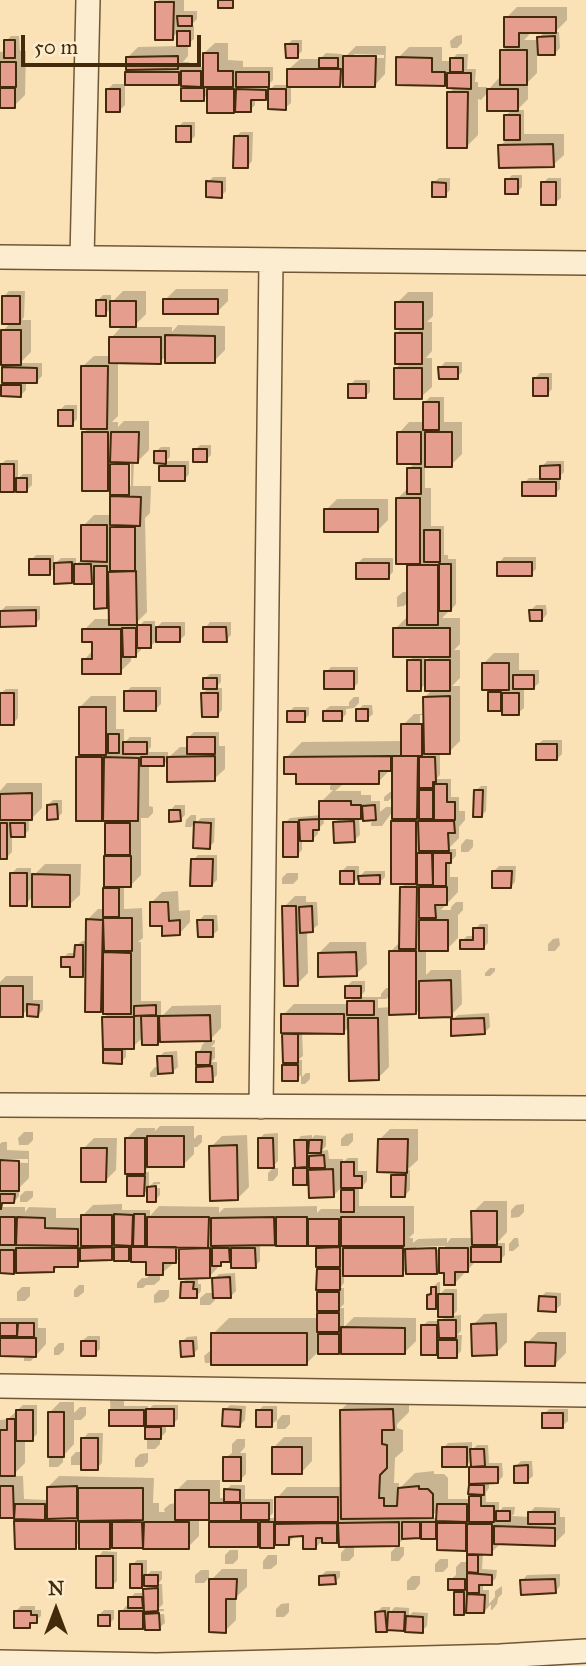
<!DOCTYPE html>
<style>
body{margin:0}
#map{position:relative;width:586px;height:1666px;overflow:hidden;background:#fae2b6;font-family:"IM FELL Great Primer",serif}
canvas{display:block}
.north{position:absolute;left:21px;top:1575px;width:70px;height:70px;-webkit-text-stroke:5px #fcecd0;paint-order:stroke;rotate:0deg;font-size:19px;font-weight:700;line-height:28px;text-align:center;color:#422a0a}
.north::after{content:'';display:block;margin:auto;width:24px;height:32px;background:#422a0a;clip-path:polygon(50% 0,100% 100%,50% 72%,0 100%)}
.scale{position:absolute;left:21px;top:35px;width:180px;height:32px;box-sizing:border-box;border:4px solid #422a0a;border-top:0;padding-left:9px;font-size:21px;line-height:24px;white-space:nowrap;color:#422a0a;-webkit-text-stroke:5px #fcecd0;paint-order:stroke}
</style>
<div id="map">
<canvas width="586" height="1666"></canvas>
<div class="north">N</div>
<div class="scale">50 m</div>
</div>
<script>
const g = document.querySelector('canvas').getContext('2d');
g.lineJoin = 'round';
function paint(path, color) {
  g.fillStyle = color;
  g.fill(path, 'evenodd');
}
function strokePath(path, color, width, dash) {
  g.strokeStyle = color;
  g.lineWidth = width;
  g.lineCap = dash ? 'butt' : 'round';
  g.setLineDash(dash || []);
  g.stroke(path);
}
const shadow = new Path2D(`
 M 159,0 L 184,0 L 184,11 L 197,11 L 197,19 L 190,26 L 194,26 L 194,39 L 188,44 L 188,56 L 183,62 L 189,62 L 189,67 L 204,67 L 204,53 L 215,43 L 228,43 L 228,60 L 243,61 L 243,67 L 273,67 L 273,80 L 270,83 L 270,89 L 275,85 L 289,85 L 289,69 L 300,59 L 320,59 L 326,53 L 342,54 L 342,60 L 356,46 L 386,46 L 385,74 L 375,85 L 345,80 L 340,85 L 291,85 L 291,103 L 285,108 L 270,94 L 265,98 L 255,98 L 255,105 L 250,110 L 237,107 L 233,111 L 209,93 L 203,99 L 182,89 L 186,85 L 183,79 L 178,84 L 127,72 L 132,68 L 128,57 L 138,47 L 178,46 L 178,32 L 172,38 L 157,3 ZM 354,54 L 384,55 L 384,58 L 354,58 Z
 M 517,7 L 567,7 L 567,20 L 555,32 L 559,32 L 560,48 L 555,53 L 537,53 L 537,73 L 528,82 L 528,99 L 517,110 L 524,110 L 524,134 L 564,134 L 564,155 L 553,165 L 500,146 L 506,140 L 506,115 L 512,110 L 488,92 L 481,100 L 478,99 L 478,135 L 467,146 L 449,93 L 455,87 L 449,79 L 444,84 L 398,58 L 409,47 L 442,47 L 442,61 L 452,61 L 452,59 L 457,54 L 468,54 L 467,69 L 476,69 L 475,82 L 478,82 L 478,87 L 487,87 L 487,91 L 499,78 L 502,78 L 502,51 L 506,47 L 506,18 ZM 529,31 L 545,31 L 539,38 L 539,40 L 524,40 L 529,35 Z
 M 462,35 L 462,43 L 457,48 L 451,48 L 450,41 L 456,36 Z
 M 11,36 L 19,36 L 20,51 L 26,51 L 25,95 L 14,106 L 0,107 L 0,52 L 6,51 L 6,41 Z
 M 292,40 L 302,40 L 302,51 L 297,56 L 287,45 Z
 M 113,84 L 125,84 L 125,105 L 120,110 L 108,89 Z
 M 183,122 L 195,122 L 195,136 L 190,141 L 178,127 Z
 M 241,132 L 253,132 L 252,161 L 247,167 L 235,137 Z
 M 512,175 L 522,175 L 522,187 L 517,192 L 507,180 Z
 M 213,177 L 226,177 L 226,191 L 221,196 L 208,182 Z
 M 439,178 L 450,178 L 450,190 L 445,195 L 433,183 Z
 M 548,178 L 561,178 L 561,198 L 555,203 L 543,183 Z
 M 176,289 L 228,289 L 228,301 L 217,312 L 165,300 Z
 M 9,291 L 25,291 L 24,317 L 22,320 L 31,320 L 31,352 L 20,363 L 42,363 L 42,376 L 37,381 L 26,381 L 26,390 L 21,395 L 3,386 L 7,381 L 4,368 L 9,363 L 3,331 L 11,322 L 4,296 Z
 M 123,291 L 146,291 L 146,314 L 133,327 L 172,327 L 172,332 L 178,325 L 225,326 L 225,350 L 214,361 L 167,355 L 160,362 L 118,362 L 118,416 L 112,422 L 118,422 L 118,427 L 124,421 L 149,421 L 149,450 L 138,461 L 134,461 L 133,486 L 151,486 L 150,513 L 145,518 L 147,612 L 135,624 L 141,624 L 144,621 L 155,621 L 155,629 L 162,622 L 185,622 L 185,635 L 180,640 L 157,640 L 151,646 L 141,646 L 141,650 L 136,655 L 131,655 L 131,661 L 120,672 L 84,660 L 94,649 L 94,641 L 84,630 L 95,619 L 111,619 L 111,601 L 106,606 L 96,577 L 91,582 L 76,577 L 71,582 L 55,567 L 49,573 L 31,560 L 36,555 L 54,555 L 54,565 L 61,558 L 76,558 L 76,564 L 83,559 L 83,526 L 94,515 L 112,515 L 112,497 L 116,493 L 112,484 L 107,489 L 84,433 L 89,427 L 83,366 L 94,356 L 111,356 L 111,338 L 123,325 L 112,307 L 105,314 L 98,300 L 103,295 L 111,295 L 111,303 ZM 128,455 L 131,455 L 131,486 L 127,486 Z
 M 408,292 L 433,292 L 433,316 L 427,322 L 432,322 L 432,351 L 426,358 L 432,358 L 432,387 L 421,397 L 396,368 L 402,362 L 397,333 L 403,327 L 397,303 Z
 M 445,362 L 462,362 L 462,372 L 457,377 L 440,368 Z
 M 540,373 L 552,373 L 552,389 L 547,394 L 535,378 Z
 M 355,380 L 370,380 L 370,392 L 365,397 L 350,385 Z
 M 430,397 L 444,397 L 444,422 L 462,422 L 462,454 L 451,465 L 425,465 L 425,488 L 431,488 L 431,526 L 444,526 L 444,555 L 448,555 L 448,559 L 456,559 L 456,604 L 451,610 L 448,610 L 448,612 L 442,618 L 460,618 L 460,644 L 454,650 L 460,650 L 460,678 L 452,686 L 460,686 L 460,741 L 449,752 L 440,752 L 440,775 L 436,779 L 451,779 L 451,797 L 459,797 L 459,811 L 465,811 L 465,820 L 459,827 L 459,838 L 448,849 L 456,849 L 456,856 L 450,862 L 450,877 L 458,877 L 458,892 L 441,910 L 451,910 L 451,907 L 456,902 L 463,902 L 463,910 L 458,915 L 458,938 L 447,949 L 426,949 L 426,975 L 431,970 L 461,970 L 462,1004 L 451,1015 L 421,1008 L 416,1013 L 388,1013 L 389,1067 L 378,1078 L 350,1026 L 344,1032 L 302,1032 L 303,1056 L 298,1060 L 302,1060 L 302,1077 L 306,1073 L 310,1073 L 310,1079 L 305,1084 L 301,1084 L 301,1075 L 297,1079 L 284,1065 L 288,1061 L 284,1035 L 288,1031 L 283,1015 L 294,1004 L 349,1004 L 349,1002 L 354,996 L 347,986 L 352,981 L 365,981 L 365,991 L 360,997 L 381,997 L 381,994 L 386,988 L 391,988 L 390,952 L 401,941 L 401,888 L 406,883 L 392,822 L 397,817 L 393,811 L 382,826 L 371,826 L 371,823 L 376,819 L 364,813 L 359,818 L 360,835 L 354,840 L 335,823 L 340,817 L 323,817 L 324,823 L 318,829 L 318,834 L 313,839 L 302,840 L 302,850 L 297,855 L 285,823 L 290,818 L 321,815 L 321,802 L 333,790 L 330,790 L 330,786 L 334,782 L 298,773 L 286,758 L 302,742 L 403,741 L 403,725 L 414,714 L 425,714 L 425,697 L 433,689 L 426,683 L 420,690 L 409,661 L 415,655 L 395,629 L 406,618 L 408,618 L 408,602 L 404,606 L 397,607 L 397,597 L 403,592 L 408,592 L 408,562 L 398,498 L 409,487 L 409,469 L 415,462 L 399,433 L 409,422 L 425,422 L 425,402 ZM 425,655 L 432,655 L 425,662 ZM 420,715 L 424,715 L 423,753 L 420,757 ZM 394,766 L 394,792 L 390,792 L 384,797 L 384,801 L 388,801 L 394,796 L 394,807 L 386,807 L 380,812 L 380,801 L 371,801 L 371,795 L 361,795 L 361,791 L 335,791 L 342,785 L 342,782 L 378,782 ZM 391,995 L 391,1007 L 378,1008 L 378,999 L 386,999 Z
 M 65,405 L 77,405 L 77,419 L 72,424 L 60,410 Z
 M 200,445 L 211,445 L 211,455 L 206,460 L 195,450 Z
 M 161,447 L 170,447 L 170,457 L 166,461 L 189,461 L 189,474 L 184,480 L 161,467 L 166,462 L 155,452 Z
 M 6,460 L 18,460 L 18,478 L 23,474 L 32,474 L 32,485 L 27,490 L 18,486 L 13,490 L 0,465 Z
 M 547,461 L 564,461 L 564,472 L 560,476 L 560,489 L 555,494 L 524,483 L 529,478 L 542,478 L 542,467 Z
 M 337,499 L 388,499 L 388,520 L 377,531 L 326,510 Z
 M 504,557 L 536,557 L 536,569 L 531,574 L 499,563 Z
 M 363,558 L 393,558 L 393,572 L 388,577 L 358,563 Z
 M 536,605 L 546,605 L 547,614 L 542,620 L 531,610 Z
 M 6,606 L 40,606 L 40,619 L 35,624 L 1,611 Z
 M 210,622 L 231,622 L 231,635 L 226,640 L 205,628 Z
 M 494,653 L 519,653 L 519,670 L 539,670 L 539,683 L 533,688 L 524,688 L 524,708 L 518,713 L 504,706 L 500,710 L 490,693 L 494,688 L 483,664 Z
 M 331,667 L 358,667 L 358,683 L 353,688 L 326,672 Z
 M 210,674 L 221,674 L 221,682 L 215,688 L 222,688 L 222,710 L 217,716 L 203,693 L 210,687 L 204,679 Z
 M 131,687 L 161,687 L 161,704 L 156,709 L 126,692 Z
 M 6,689 L 18,689 L 18,718 L 13,724 L 0,694 Z
 M 91,696 L 116,696 L 116,729 L 124,729 L 124,743 L 130,737 L 151,737 L 151,747 L 149,749 L 149,752 L 168,752 L 168,758 L 180,747 L 189,747 L 189,737 L 194,732 L 219,732 L 219,746 L 225,746 L 225,769 L 214,779 L 169,759 L 163,765 L 149,765 L 149,806 L 153,807 L 153,813 L 148,818 L 141,818 L 141,875 L 130,886 L 124,886 L 124,909 L 142,908 L 143,938 L 138,942 L 141,942 L 141,1001 L 161,1001 L 161,1017 L 172,1006 L 221,1005 L 221,1028 L 210,1040 L 215,1040 L 215,1043 L 211,1047 L 215,1047 L 215,1058 L 211,1062 L 217,1062 L 217,1075 L 212,1080 L 198,1067 L 203,1063 L 198,1052 L 201,1049 L 202,1045 L 207,1040 L 160,1041 L 157,1043 L 143,1037 L 133,1047 L 126,1047 L 126,1057 L 121,1062 L 105,1051 L 108,1047 L 104,1018 L 109,1012 L 105,1006 L 101,1010 L 87,970 L 82,975 L 63,958 L 68,953 L 76,953 L 76,946 L 82,941 L 87,941 L 87,920 L 98,909 L 105,909 L 105,889 L 108,886 L 106,886 L 106,824 L 111,820 L 77,819 L 77,758 L 80,754 L 80,707 Z
 M 354,697 L 359,697 L 359,703 L 354,708 L 346,709 L 346,714 L 341,720 L 324,711 L 330,706 L 349,706 L 349,702 Z
 M 363,705 L 372,705 L 373,714 L 367,719 L 358,710 Z
 M 294,707 L 309,707 L 309,715 L 304,720 L 289,712 Z
 M 543,740 L 562,740 L 562,754 L 557,759 L 537,745 Z
 M 7,783 L 42,783 L 42,808 L 31,819 L 29,819 L 29,830 L 24,835 L 12,835 L 12,852 L 7,857 L 0,857 L 0,791 Z
 M 481,786 L 487,786 L 486,811 L 481,816 L 475,791 Z
 M 53,800 L 62,800 L 62,813 L 57,818 L 48,805 Z
 M 175,805 L 185,805 L 185,815 L 180,820 L 170,811 Z
 M 191,815 L 196,815 L 196,823 L 201,818 L 215,818 L 214,842 L 209,847 L 196,822 L 191,827 L 185,827 L 186,820 Z
 M 466,839 L 473,840 L 473,847 L 468,852 L 461,852 L 461,845 Z
 M 198,855 L 217,855 L 217,880 L 212,885 L 193,860 Z
 M 45,864 L 81,864 L 80,895 L 69,905 L 33,896 L 26,904 L 11,874 L 17,868 L 31,868 L 31,878 Z
 M 347,866 L 359,866 L 359,878 L 354,883 L 342,871 Z
 M 499,866 L 516,866 L 515,882 L 510,887 L 494,871 Z
 M 365,871 L 385,871 L 385,877 L 380,882 L 360,876 Z
 M 287,873 L 298,873 L 298,879 L 293,884 L 282,884 L 282,878 Z
 M 178,891 L 179,911 L 190,910 L 190,922 L 180,933 L 164,924 L 151,903 L 162,892 Z
 M 295,896 L 306,896 L 306,902 L 317,902 L 318,925 L 312,930 L 307,931 L 308,973 L 297,984 L 284,907 Z
 M 204,915 L 217,915 L 218,930 L 213,935 L 199,921 Z
 M 480,924 L 488,924 L 488,943 L 483,948 L 462,941 L 467,936 L 475,936 L 475,929 Z
 M 559,938 L 560,945 L 555,951 L 548,951 L 548,944 L 553,939 Z
 M 330,942 L 366,942 L 367,964 L 356,974 L 319,953 Z
 M 490,968 L 495,968 L 495,971 L 490,976 L 485,976 L 485,973 Z
 M 6,976 L 33,976 L 33,1000 L 43,1000 L 43,1010 L 38,1015 L 29,1008 L 22,1015 L 0,1015 L 0,982 Z
 M 489,1013 L 490,1027 L 485,1032 L 452,1020 L 458,1015 Z
 M 177,1051 L 178,1067 L 172,1072 L 161,1072 L 156,1077 L 150,1077 L 150,1073 L 155,1067 L 159,1067 L 159,1057 L 164,1052 Z
 M 160,1126 L 194,1126 L 194,1139 L 198,1135 L 202,1135 L 202,1142 L 197,1147 L 194,1147 L 194,1154 L 183,1165 L 151,1165 L 144,1172 L 149,1172 L 149,1187 L 154,1182 L 160,1182 L 160,1184 L 152,1185 L 152,1188 L 160,1188 L 160,1195 L 155,1200 L 149,1189 L 143,1194 L 129,1177 L 134,1172 L 126,1139 L 137,1128 L 155,1128 L 155,1131 Z
 M 390,1129 L 418,1129 L 418,1160 L 407,1170 L 410,1170 L 410,1190 L 405,1195 L 392,1175 L 397,1171 L 379,1140 Z
 M 24,1132 L 33,1132 L 33,1140 L 28,1145 L 19,1145 L 18,1138 Z
 M 278,1133 L 278,1161 L 273,1166 L 259,1139 L 264,1134 Z
 M 353,1133 L 353,1141 L 348,1146 L 341,1146 L 341,1139 L 346,1134 Z
 M 247,1135 L 249,1187 L 238,1198 L 211,1147 L 222,1136 Z
 M 312,1135 L 312,1138 L 315,1135 L 326,1136 L 326,1146 L 321,1151 L 328,1150 L 329,1159 L 343,1159 L 343,1162 L 348,1158 L 358,1158 L 358,1171 L 367,1171 L 367,1181 L 362,1187 L 359,1186 L 359,1206 L 414,1206 L 414,1233 L 409,1238 L 413,1238 L 413,1243 L 418,1239 L 447,1238 L 447,1243 L 451,1238 L 473,1238 L 473,1212 L 484,1201 L 507,1201 L 507,1232 L 497,1243 L 505,1243 L 505,1255 L 500,1260 L 477,1260 L 455,1283 L 446,1271 L 441,1268 L 436,1272 L 407,1269 L 402,1274 L 344,1275 L 344,1283 L 340,1288 L 344,1288 L 344,1304 L 340,1308 L 344,1308 L 344,1327 L 354,1317 L 416,1318 L 416,1341 L 405,1352 L 343,1348 L 338,1352 L 318,1352 L 307,1363 L 213,1359 L 209,1363 L 205,1363 L 204,1356 L 210,1351 L 213,1351 L 213,1334 L 229,1318 L 319,1318 L 319,1313 L 323,1309 L 319,1293 L 323,1288 L 319,1270 L 323,1265 L 318,1248 L 323,1244 L 310,1240 L 306,1244 L 260,1244 L 260,1261 L 255,1266 L 233,1256 L 229,1260 L 224,1261 L 209,1277 L 198,1277 L 198,1284 L 201,1284 L 201,1291 L 196,1297 L 182,1283 L 188,1277 L 181,1257 L 162,1273 L 160,1273 L 160,1280 L 154,1285 L 146,1285 L 143,1288 L 137,1288 L 137,1283 L 142,1278 L 147,1278 L 151,1273 L 148,1261 L 133,1255 L 129,1259 L 83,1259 L 78,1265 L 59,1265 L 54,1271 L 18,1267 L 13,1272 L 0,1272 L 0,1144 L 2,1142 L 7,1142 L 7,1150 L 29,1151 L 29,1178 L 19,1188 L 19,1196 L 14,1202 L 6,1201 L 1,1207 L 25,1207 L 25,1212 L 29,1207 L 56,1208 L 56,1218 L 82,1218 L 82,1216 L 93,1205 L 122,1204 L 122,1210 L 150,1210 L 150,1216 L 159,1206 L 219,1207 L 219,1213 L 224,1208 L 317,1206 L 317,1213 L 321,1209 L 343,1209 L 343,1186 L 333,1196 L 310,1179 L 306,1183 L 295,1169 L 297,1167 L 296,1141 L 301,1136 ZM 2,1159 L 28,1159 L 28,1163 L 2,1162 ZM 445,1246 L 445,1250 L 416,1250 L 416,1247 Z
 M 94,1138 L 117,1138 L 116,1170 L 105,1181 L 83,1149 Z
 M 273,1168 L 278,1168 L 278,1175 L 273,1181 L 268,1181 L 268,1173 Z
 M 25,1191 L 33,1191 L 33,1197 L 27,1202 L 20,1202 L 20,1196 Z
 M 524,1204 L 524,1212 L 519,1217 L 511,1218 L 511,1210 L 516,1205 Z
 M 514,1238 L 518,1238 L 519,1246 L 513,1251 L 509,1251 L 509,1244 Z
 M 235,1273 L 236,1291 L 231,1296 L 215,1296 L 215,1300 L 210,1305 L 200,1305 L 200,1298 L 206,1293 L 215,1293 L 214,1279 L 219,1274 Z
 M 438,1282 L 440,1282 L 440,1294 L 445,1289 L 457,1289 L 457,1311 L 452,1316 L 461,1315 L 461,1331 L 457,1335 L 462,1335 L 461,1351 L 456,1356 L 440,1349 L 436,1353 L 422,1326 L 428,1321 L 441,1321 L 445,1316 L 440,1303 L 435,1307 L 429,1295 L 433,1291 L 433,1287 Z
 M 79,1285 L 84,1285 L 84,1292 L 78,1297 L 74,1297 L 74,1290 Z
 M 22,1287 L 30,1287 L 30,1296 L 25,1301 L 17,1301 L 17,1292 Z
 M 159,1290 L 169,1290 L 169,1297 L 164,1302 L 154,1303 L 154,1295 Z
 M 546,1292 L 561,1293 L 561,1305 L 555,1310 L 541,1297 Z
 M 507,1313 L 507,1342 L 496,1353 L 473,1325 L 484,1314 Z
 M 0,1318 L 38,1318 L 38,1328 L 46,1328 L 46,1344 L 31,1361 L 24,1361 L 24,1358 L 28,1355 L 0,1355 Z
 M 538,1332 L 566,1332 L 566,1353 L 555,1364 L 527,1343 Z
 M 88,1336 L 100,1336 L 100,1349 L 95,1354 L 82,1341 Z
 M 197,1336 L 198,1349 L 193,1354 L 182,1342 L 187,1337 Z
 M 59,1343 L 64,1343 L 64,1350 L 59,1355 L 54,1355 L 54,1348 Z
 M 124,1394 L 124,1406 L 148,1406 L 148,1410 L 153,1405 L 178,1405 L 178,1419 L 173,1424 L 166,1424 L 166,1432 L 160,1438 L 160,1444 L 155,1449 L 147,1449 L 147,1428 L 151,1424 L 148,1419 L 143,1424 L 111,1424 L 110,1399 Z
 M 357,1394 L 409,1394 L 409,1412 L 397,1424 L 397,1428 L 403,1430 L 403,1451 L 395,1458 L 394,1483 L 399,1483 L 399,1489 L 415,1473 L 434,1471 L 434,1474 L 444,1474 L 448,1478 L 448,1499 L 470,1499 L 475,1493 L 470,1493 L 470,1468 L 473,1465 L 472,1459 L 467,1465 L 443,1448 L 448,1443 L 472,1442 L 472,1450 L 477,1445 L 488,1445 L 489,1463 L 502,1463 L 503,1476 L 498,1482 L 489,1482 L 489,1488 L 486,1492 L 486,1502 L 499,1502 L 499,1512 L 503,1507 L 515,1507 L 514,1514 L 512,1516 L 530,1517 L 530,1512 L 535,1507 L 560,1508 L 560,1517 L 565,1517 L 565,1533 L 554,1544 L 501,1543 L 491,1553 L 483,1553 L 482,1569 L 497,1570 L 496,1578 L 491,1583 L 483,1583 L 483,1590 L 489,1590 L 489,1604 L 495,1597 L 495,1591 L 502,1586 L 502,1594 L 498,1598 L 497,1604 L 492,1610 L 491,1610 L 491,1604 L 484,1612 L 468,1608 L 464,1613 L 456,1592 L 460,1588 L 450,1580 L 456,1575 L 456,1567 L 461,1562 L 469,1562 L 469,1555 L 472,1553 L 469,1549 L 439,1549 L 439,1534 L 435,1537 L 406,1537 L 398,1544 L 354,1545 L 354,1556 L 349,1561 L 341,1561 L 341,1553 L 348,1545 L 340,1537 L 336,1541 L 322,1541 L 316,1547 L 304,1535 L 296,1535 L 288,1543 L 276,1543 L 273,1546 L 262,1540 L 257,1545 L 211,1523 L 215,1519 L 199,1519 L 199,1536 L 188,1547 L 114,1546 L 114,1543 L 110,1547 L 80,1541 L 75,1547 L 16,1522 L 21,1518 L 16,1512 L 13,1516 L 0,1516 L 0,1420 L 8,1419 L 23,1405 L 37,1405 L 37,1434 L 32,1439 L 25,1439 L 25,1463 L 12,1476 L 23,1476 L 24,1499 L 48,1500 L 48,1487 L 59,1476 L 154,1478 L 153,1503 L 159,1503 L 159,1512 L 165,1512 L 164,1509 L 170,1504 L 177,1503 L 177,1490 L 187,1480 L 220,1480 L 220,1498 L 226,1498 L 226,1490 L 231,1485 L 245,1485 L 245,1499 L 273,1499 L 273,1513 L 268,1518 L 277,1518 L 277,1498 L 287,1487 L 342,1487 L 341,1410 ZM 438,1510 L 438,1518 L 430,1518 Z
 M 60,1402 L 74,1402 L 74,1413 L 80,1407 L 86,1407 L 86,1415 L 81,1420 L 74,1420 L 74,1444 L 63,1456 L 63,1462 L 58,1467 L 49,1467 L 49,1459 L 53,1455 L 49,1413 Z
 M 230,1405 L 246,1406 L 245,1420 L 240,1425 L 225,1410 Z
 M 263,1406 L 277,1406 L 277,1420 L 271,1425 L 258,1411 Z
 M 549,1409 L 568,1409 L 568,1421 L 562,1426 L 544,1414 Z
 M 282,1415 L 290,1415 L 290,1424 L 285,1429 L 277,1429 L 277,1421 Z
 M 88,1433 L 103,1433 L 102,1463 L 97,1468 L 82,1465 L 71,1465 L 71,1457 L 76,1452 L 83,1452 L 83,1439 Z
 M 284,1437 L 312,1437 L 312,1461 L 302,1472 L 273,1448 Z
 M 237,1439 L 245,1439 L 245,1447 L 240,1453 L 246,1453 L 246,1474 L 241,1479 L 225,1458 L 232,1453 L 232,1444 Z
 M 148,1453 L 148,1462 L 143,1467 L 135,1467 L 135,1459 L 140,1454 Z
 M 521,1461 L 532,1461 L 533,1476 L 527,1481 L 516,1466 Z
 M 396,1547 L 404,1547 L 404,1555 L 399,1561 L 391,1561 L 391,1552 Z
 M 230,1550 L 238,1550 L 238,1559 L 233,1564 L 225,1564 L 225,1555 Z
 M 103,1551 L 117,1552 L 117,1581 L 112,1586 L 98,1557 Z
 M 268,1555 L 277,1555 L 277,1564 L 271,1569 L 263,1569 L 263,1561 Z
 M 440,1559 L 448,1559 L 448,1567 L 443,1572 L 435,1572 L 435,1564 Z
 M 137,1560 L 147,1560 L 147,1575 L 151,1571 L 162,1571 L 162,1579 L 158,1584 L 162,1584 L 163,1604 L 158,1609 L 164,1609 L 164,1611 L 149,1612 L 149,1615 L 164,1614 L 165,1623 L 159,1628 L 146,1623 L 142,1628 L 121,1612 L 126,1606 L 130,1607 L 130,1598 L 135,1593 L 145,1593 L 145,1589 L 150,1584 L 146,1582 L 142,1586 L 132,1565 Z
 M 222,1569 L 247,1569 L 247,1587 L 236,1597 L 236,1620 L 225,1631 L 211,1580 Z
 M 201,1570 L 209,1570 L 209,1578 L 204,1583 L 195,1583 L 195,1575 Z
 M 326,1571 L 340,1571 L 340,1577 L 335,1582 L 320,1577 Z
 M 560,1574 L 560,1586 L 555,1592 L 522,1581 L 527,1575 Z
 M 412,1576 L 420,1576 L 420,1584 L 415,1590 L 407,1590 L 407,1581 Z
 M 289,1603 L 289,1612 L 284,1617 L 276,1617 L 276,1609 L 281,1604 Z
 M 21,1606 L 35,1606 L 35,1610 L 41,1610 L 41,1616 L 29,1626 L 16,1611 Z
 M 382,1607 L 390,1607 L 390,1612 L 395,1607 L 409,1608 L 409,1616 L 413,1612 L 428,1613 L 427,1626 L 422,1631 L 407,1625 L 403,1629 L 386,1629 L 377,1612 Z
 M 104,1610 L 114,1610 L 114,1619 L 109,1624 L 99,1615 Z`);
const building = new Path2D(`
 M 218,0 L 233,0 L 233,8 L 218,8 Z
 M 155,2 L 174,2 L 173,40 L 155,40 Z
 M 177,16 L 192,16 L 192,26 L 178,26 Z
 M 504,17 L 556,17 L 556,33 L 519,33 L 519,47 L 504,47 Z
 M 177,31 L 190,31 L 190,46 L 177,46 Z
 M 555,36 L 555,55 L 538,55 L 537,37 Z
 M 4,40 L 15,40 L 15,58 L 4,58 Z
 M 285,44 L 298,44 L 298,58 L 286,58 Z
 M 500,50 L 527,50 L 527,85 L 500,85 Z
 M 203,53 L 218,53 L 218,71 L 233,71 L 233,87 L 203,87 Z
 M 178,56 L 178,69 L 126,70 L 126,57 Z
 M 343,56 L 376,56 L 375,87 L 343,87 Z
 M 396,57 L 432,58 L 432,72 L 445,72 L 445,86 L 396,85 Z
 M 319,58 L 338,58 L 338,68 L 319,68 Z
 M 450,58 L 463,58 L 463,72 L 450,72 Z
 M 0,62 L 16,62 L 16,87 L 0,87 Z
 M 287,69 L 341,69 L 340,87 L 287,87 Z
 M 181,71 L 201,71 L 201,87 L 181,86 Z
 M 125,72 L 179,72 L 179,85 L 125,85 Z
 M 236,72 L 269,72 L 269,87 L 236,87 Z
 M 447,73 L 471,73 L 471,89 L 447,88 Z
 M 0,88 L 15,88 L 15,108 L 0,108 Z
 M 181,88 L 204,88 L 204,101 L 181,101 Z
 M 106,89 L 120,89 L 120,112 L 106,112 Z
 M 207,89 L 234,89 L 234,113 L 207,113 Z
 M 236,89 L 266,90 L 266,100 L 251,100 L 251,112 L 235,112 Z
 M 268,89 L 286,89 L 286,110 L 268,109 Z
 M 487,89 L 518,89 L 518,111 L 487,111 Z
 M 447,92 L 468,92 L 467,148 L 447,148 Z
 M 504,115 L 520,115 L 520,140 L 504,140 Z
 M 176,126 L 191,126 L 191,142 L 176,142 Z
 M 234,136 L 248,136 L 248,168 L 233,168 Z
 M 553,144 L 554,167 L 499,168 L 498,145 Z
 M 505,179 L 518,179 L 518,194 L 505,194 Z
 M 206,181 L 222,182 L 222,198 L 206,197 Z
 M 432,182 L 446,183 L 446,197 L 432,197 Z
 M 541,182 L 556,182 L 556,205 L 541,205 Z
 M 2,296 L 20,296 L 20,324 L 2,324 Z
 M 163,299 L 218,299 L 218,314 L 163,314 Z
 M 96,300 L 106,300 L 106,316 L 96,316 Z
 M 110,301 L 136,301 L 136,327 L 110,327 Z
 M 395,302 L 423,302 L 423,329 L 395,329 Z
 M 1,330 L 21,330 L 21,365 L 1,365 Z
 M 395,333 L 422,333 L 422,364 L 395,364 Z
 M 165,335 L 215,336 L 215,363 L 165,363 Z
 M 109,337 L 161,337 L 161,364 L 109,363 Z
 M 81,366 L 108,366 L 107,429 L 81,429 Z
 M 2,367 L 37,368 L 37,383 L 2,383 Z
 M 438,367 L 458,367 L 458,379 L 439,379 Z
 M 394,368 L 422,368 L 422,399 L 394,399 Z
 M 533,378 L 548,378 L 548,396 L 533,396 Z
 M 348,384 L 366,384 L 366,398 L 348,398 Z
 M 1,385 L 21,385 L 21,397 L 1,396 Z
 M 423,402 L 439,402 L 439,430 L 423,430 Z
 M 58,410 L 73,410 L 73,426 L 58,426 Z
 M 82,432 L 108,432 L 108,491 L 82,491 Z
 M 111,432 L 139,432 L 138,463 L 110,462 Z
 M 397,432 L 421,432 L 421,464 L 397,464 Z
 M 425,432 L 452,432 L 452,467 L 425,467 Z
 M 193,449 L 207,449 L 207,462 L 193,462 Z
 M 154,451 L 166,451 L 166,464 L 154,463 Z
 M 0,464 L 14,464 L 14,492 L 0,492 Z
 M 110,464 L 129,464 L 129,495 L 110,495 Z
 M 560,465 L 560,479 L 540,479 L 540,466 Z
 M 159,466 L 185,466 L 185,481 L 159,481 Z
 M 407,468 L 421,468 L 421,494 L 407,494 Z
 M 16,478 L 27,478 L 27,492 L 16,492 Z
 M 522,482 L 556,482 L 556,496 L 522,496 Z
 M 110,496 L 141,497 L 140,526 L 110,525 Z
 M 396,498 L 420,498 L 420,564 L 396,564 Z
 M 324,509 L 378,509 L 378,532 L 324,532 Z
 M 81,525 L 107,525 L 107,562 L 81,561 Z
 M 110,527 L 135,527 L 135,571 L 110,571 Z
 M 424,530 L 440,530 L 440,562 L 424,562 Z
 M 29,559 L 50,559 L 50,575 L 29,575 Z
 M 72,562 L 72,583 L 54,584 L 54,563 Z
 M 497,562 L 532,562 L 532,576 L 497,576 Z
 M 356,563 L 389,563 L 389,579 L 356,579 Z
 M 74,564 L 91,564 L 92,584 L 74,584 Z
 M 439,564 L 451,564 L 451,611 L 439,611 Z
 M 407,565 L 438,565 L 438,625 L 407,625 Z
 M 94,566 L 107,566 L 107,608 L 94,609 Z
 M 136,571 L 137,625 L 109,625 L 108,572 Z
 M 36,610 L 36,626 L 0,627 L 0,611 Z
 M 529,610 L 542,610 L 542,621 L 530,621 Z
 M 137,625 L 151,625 L 151,648 L 137,648 Z
 M 156,627 L 180,627 L 180,642 L 156,642 Z
 M 203,627 L 226,627 L 227,642 L 203,642 Z
 M 122,628 L 136,628 L 136,657 L 123,657 Z
 M 393,628 L 450,628 L 450,657 L 393,657 Z
 M 82,629 L 121,629 L 121,674 L 82,674 L 82,659 L 92,659 L 92,642 L 82,642 Z
 M 407,660 L 421,660 L 421,691 L 407,691 Z
 M 425,660 L 450,660 L 450,691 L 425,691 Z
 M 482,663 L 509,663 L 509,690 L 482,690 Z
 M 324,671 L 354,671 L 354,689 L 324,689 Z
 M 513,675 L 534,675 L 534,689 L 513,689 Z
 M 203,678 L 217,678 L 217,689 L 203,689 Z
 M 124,691 L 156,691 L 156,711 L 124,711 Z
 M 488,692 L 501,692 L 501,711 L 488,711 Z
 M 0,693 L 14,693 L 14,725 L 0,725 Z
 M 201,693 L 218,693 L 218,717 L 202,717 Z
 M 502,693 L 519,693 L 519,715 L 502,715 Z
 M 450,696 L 450,754 L 424,754 L 423,697 Z
 M 79,707 L 106,707 L 106,755 L 79,755 Z
 M 356,709 L 368,709 L 368,721 L 356,721 Z
 M 287,711 L 305,711 L 305,722 L 287,722 Z
 M 323,711 L 342,711 L 342,721 L 323,721 Z
 M 401,724 L 422,724 L 422,756 L 401,756 Z
 M 108,734 L 119,734 L 119,753 L 108,753 Z
 M 187,737 L 215,737 L 215,754 L 187,754 Z
 M 123,742 L 147,742 L 147,754 L 123,754 Z
 M 536,744 L 557,744 L 557,760 L 536,760 Z
 M 215,756 L 215,781 L 167,782 L 167,757 Z
 M 391,756 L 391,771 L 379,771 L 379,784 L 296,784 L 296,774 L 284,774 L 284,757 Z
 M 392,756 L 418,756 L 417,819 L 392,819 Z
 M 76,757 L 102,757 L 102,821 L 76,821 Z
 M 104,757 L 139,758 L 138,821 L 103,821 Z
 M 141,757 L 164,757 L 164,766 L 141,766 Z
 M 419,757 L 435,757 L 436,782 L 433,782 L 433,788 L 419,788 Z
 M 434,784 L 447,784 L 447,802 L 455,802 L 455,820 L 434,820 Z
 M 419,790 L 433,790 L 433,819 L 419,819 Z
 M 474,790 L 483,790 L 482,817 L 473,817 Z
 M 32,793 L 32,820 L 0,820 L 0,794 Z
 M 319,801 L 351,801 L 351,805 L 361,805 L 361,819 L 319,819 Z
 M 57,804 L 58,819 L 47,820 L 47,805 Z
 M 375,805 L 376,820 L 363,821 L 362,806 Z
 M 169,810 L 180,810 L 181,821 L 169,822 Z
 M 319,819 L 319,830 L 313,830 L 313,841 L 300,841 L 299,820 Z
 M 354,821 L 355,842 L 334,843 L 333,822 Z
 M 391,821 L 416,821 L 416,884 L 391,884 Z
 M 418,821 L 454,821 L 455,833 L 448,833 L 449,851 L 419,851 Z
 M 194,822 L 211,823 L 210,849 L 193,848 Z
 M 283,822 L 298,822 L 298,857 L 283,857 Z
 M 0,823 L 7,823 L 7,859 L 0,859 Z
 M 10,823 L 25,823 L 25,837 L 11,837 Z
 M 105,823 L 130,823 L 130,855 L 105,855 Z
 M 417,853 L 432,853 L 433,885 L 417,885 Z
 M 433,853 L 451,853 L 451,863 L 446,863 L 446,886 L 433,886 Z
 M 104,856 L 131,856 L 131,887 L 104,887 Z
 M 191,859 L 213,859 L 212,886 L 190,886 Z
 M 340,871 L 354,871 L 354,884 L 340,884 Z
 M 492,871 L 512,871 L 511,888 L 492,888 Z
 M 10,873 L 27,873 L 27,906 L 10,906 Z
 M 32,874 L 70,875 L 70,907 L 32,907 Z
 M 380,875 L 380,884 L 359,884 L 358,876 Z
 M 400,887 L 417,887 L 416,949 L 399,949 Z
 M 419,887 L 447,887 L 447,905 L 435,905 L 436,918 L 419,918 Z
 M 103,888 L 119,888 L 119,917 L 103,917 Z
 M 150,902 L 168,902 L 169,921 L 180,920 L 180,935 L 162,936 L 162,926 L 150,926 Z
 M 282,906 L 296,906 L 298,986 L 284,986 Z
 M 312,906 L 313,932 L 300,933 L 299,907 Z
 M 103,918 L 132,918 L 132,951 L 104,951 Z
 M 86,919 L 103,920 L 101,1012 L 85,1012 Z
 M 197,920 L 213,920 L 213,937 L 198,937 Z
 M 419,920 L 448,920 L 448,951 L 419,951 Z
 M 473,928 L 484,928 L 484,949 L 460,949 L 460,940 L 473,940 Z
 M 75,945 L 83,945 L 83,977 L 70,977 L 70,967 L 61,967 L 61,957 L 74,957 Z
 M 389,951 L 416,951 L 416,1014 L 389,1015 Z
 M 103,952 L 131,953 L 131,1014 L 103,1014 Z
 M 356,952 L 357,976 L 318,977 L 318,953 Z
 M 451,980 L 452,1017 L 419,1018 L 419,981 Z
 M 0,986 L 23,986 L 23,1017 L 0,1017 Z
 M 345,986 L 361,986 L 361,998 L 345,998 Z
 M 347,1001 L 374,1001 L 374,1015 L 347,1015 Z
 M 27,1004 L 39,1005 L 38,1017 L 27,1016 Z
 M 156,1005 L 156,1015 L 134,1016 L 134,1006 Z
 M 281,1014 L 344,1014 L 344,1034 L 281,1033 Z
 M 210,1015 L 211,1041 L 160,1042 L 159,1016 Z
 M 141,1016 L 158,1016 L 158,1045 L 142,1045 Z
 M 102,1017 L 134,1017 L 134,1049 L 103,1049 Z
 M 348,1018 L 378,1018 L 379,1080 L 349,1081 Z
 M 484,1018 L 485,1034 L 451,1036 L 451,1019 Z
 M 282,1034 L 298,1034 L 298,1063 L 283,1063 Z
 M 103,1050 L 122,1050 L 122,1064 L 103,1063 Z
 M 196,1052 L 211,1052 L 210,1065 L 196,1065 Z
 M 157,1056 L 172,1056 L 173,1073 L 158,1074 Z
 M 282,1065 L 298,1065 L 298,1081 L 282,1081 Z
 M 212,1066 L 213,1082 L 196,1082 L 196,1067 Z
 M 147,1136 L 184,1136 L 184,1167 L 147,1167 Z
 M 125,1138 L 145,1138 L 145,1174 L 125,1174 Z
 M 258,1138 L 273,1138 L 274,1168 L 258,1168 Z
 M 378,1139 L 408,1139 L 407,1173 L 377,1172 Z
 M 294,1140 L 307,1140 L 307,1167 L 295,1168 Z
 M 309,1140 L 322,1140 L 321,1153 L 308,1153 Z
 M 237,1145 L 238,1200 L 210,1201 L 209,1146 Z
 M 81,1148 L 107,1148 L 106,1182 L 81,1182 Z
 M 324,1155 L 325,1168 L 309,1168 L 309,1156 Z
 M 0,1160 L 19,1161 L 19,1191 L 0,1191 Z
 M 341,1162 L 354,1162 L 354,1176 L 362,1176 L 362,1188 L 341,1188 Z
 M 293,1168 L 307,1168 L 307,1185 L 293,1185 Z
 M 333,1169 L 334,1197 L 309,1198 L 308,1170 Z
 M 391,1175 L 406,1175 L 405,1197 L 391,1197 Z
 M 127,1176 L 145,1176 L 144,1196 L 127,1196 Z
 M 156,1186 L 156,1202 L 147,1202 L 147,1187 Z
 M 341,1190 L 354,1190 L 354,1212 L 341,1212 Z
 M 0,1194 L 15,1194 L 14,1203 L 2,1203 L 1,1209 L 0,1209 Z
 M 471,1211 L 497,1211 L 497,1245 L 472,1245 Z
 M 114,1214 L 133,1215 L 132,1246 L 114,1245 Z
 M 134,1214 L 145,1214 L 145,1246 L 133,1246 Z
 M 81,1215 L 112,1215 L 112,1246 L 81,1246 Z
 M 0,1217 L 15,1217 L 15,1245 L 0,1245 Z
 M 17,1217 L 45,1218 L 45,1228 L 78,1229 L 78,1246 L 16,1245 Z
 M 147,1217 L 209,1217 L 208,1248 L 147,1247 Z
 M 274,1217 L 275,1245 L 211,1246 L 211,1218 Z
 M 276,1217 L 307,1217 L 307,1246 L 276,1246 Z
 M 341,1217 L 404,1217 L 404,1246 L 341,1246 Z
 M 308,1219 L 339,1219 L 339,1246 L 308,1246 Z
 M 112,1247 L 112,1260 L 80,1261 L 80,1248 Z
 M 114,1247 L 129,1247 L 129,1261 L 114,1261 Z
 M 131,1247 L 176,1247 L 176,1263 L 163,1263 L 163,1275 L 146,1275 L 146,1262 L 131,1262 Z
 M 340,1247 L 340,1267 L 316,1267 L 316,1248 Z
 M 471,1247 L 501,1247 L 501,1262 L 471,1262 Z
 M 16,1248 L 78,1248 L 78,1267 L 54,1267 L 54,1272 L 16,1273 Z
 M 210,1248 L 210,1278 L 179,1279 L 179,1249 Z
 M 212,1248 L 229,1248 L 230,1262 L 221,1262 L 221,1266 L 212,1266 Z
 M 231,1248 L 255,1248 L 256,1268 L 231,1268 Z
 M 343,1248 L 403,1248 L 403,1276 L 343,1276 Z
 M 436,1248 L 437,1274 L 406,1274 L 405,1249 Z
 M 439,1248 L 468,1248 L 468,1272 L 455,1272 L 455,1285 L 444,1285 L 444,1273 L 439,1273 Z
 M 0,1250 L 14,1250 L 14,1274 L 0,1273 Z
 M 317,1269 L 340,1269 L 340,1290 L 316,1290 Z
 M 230,1277 L 231,1298 L 213,1298 L 212,1278 Z
 M 181,1282 L 194,1282 L 193,1289 L 197,1289 L 197,1298 L 180,1298 Z
 M 431,1287 L 436,1287 L 436,1309 L 427,1309 L 427,1295 L 431,1294 Z
 M 317,1292 L 339,1292 L 339,1311 L 317,1311 Z
 M 438,1294 L 453,1294 L 453,1317 L 438,1317 Z
 M 539,1296 L 556,1297 L 556,1312 L 538,1311 Z
 M 317,1313 L 339,1313 L 339,1332 L 317,1332 Z
 M 438,1320 L 456,1320 L 456,1338 L 439,1338 Z
 M 0,1323 L 17,1323 L 17,1336 L 0,1336 Z
 M 18,1323 L 34,1323 L 34,1337 L 17,1337 Z
 M 496,1323 L 497,1355 L 472,1356 L 471,1324 Z
 M 421,1325 L 437,1325 L 437,1355 L 421,1355 Z
 M 341,1327 L 405,1328 L 405,1354 L 341,1354 Z
 M 211,1333 L 307,1333 L 307,1365 L 211,1365 Z
 M 318,1334 L 339,1334 L 339,1354 L 318,1354 Z
 M 0,1338 L 36,1338 L 36,1357 L 0,1356 Z
 M 438,1340 L 457,1340 L 457,1358 L 438,1358 Z
 M 81,1341 L 96,1341 L 96,1356 L 81,1356 Z
 M 180,1341 L 193,1341 L 194,1356 L 181,1357 Z
 M 525,1342 L 556,1343 L 555,1366 L 525,1366 Z
 M 146,1409 L 174,1409 L 174,1426 L 146,1426 Z
 M 223,1409 L 241,1410 L 240,1427 L 222,1426 Z
 M 393,1409 L 394,1430 L 382,1430 L 382,1444 L 387,1445 L 387,1468 L 380,1475 L 379,1498 L 384,1498 L 384,1506 L 397,1506 L 398,1488 L 419,1486 L 419,1489 L 428,1489 L 433,1494 L 433,1518 L 341,1519 L 340,1410 Z
 M 16,1410 L 33,1410 L 33,1441 L 16,1441 Z
 M 109,1410 L 144,1410 L 144,1426 L 109,1426 Z
 M 256,1410 L 272,1410 L 272,1427 L 256,1427 Z
 M 48,1412 L 64,1412 L 64,1457 L 48,1457 Z
 M 542,1413 L 563,1413 L 563,1428 L 542,1428 Z
 M 7,1419 L 15,1419 L 15,1476 L 0,1476 L 0,1430 L 7,1430 Z
 M 145,1427 L 161,1427 L 161,1439 L 145,1439 Z
 M 81,1438 L 98,1438 L 98,1470 L 81,1470 Z
 M 272,1447 L 302,1447 L 302,1474 L 272,1474 Z
 M 442,1447 L 467,1447 L 467,1467 L 442,1467 Z
 M 470,1449 L 484,1449 L 485,1466 L 471,1467 Z
 M 223,1457 L 241,1457 L 241,1481 L 223,1481 Z
 M 528,1465 L 528,1483 L 514,1483 L 514,1466 Z
 M 469,1467 L 498,1467 L 498,1483 L 469,1484 Z
 M 469,1485 L 484,1485 L 484,1495 L 468,1494 Z
 M 0,1486 L 13,1486 L 14,1518 L 0,1518 Z
 M 77,1486 L 77,1518 L 47,1519 L 47,1487 Z
 M 78,1488 L 143,1488 L 143,1520 L 78,1521 Z
 M 224,1489 L 240,1490 L 240,1502 L 224,1502 Z
 M 175,1490 L 209,1490 L 209,1520 L 175,1520 Z
 M 469,1496 L 481,1496 L 481,1506 L 494,1506 L 494,1522 L 469,1522 Z
 M 275,1497 L 338,1497 L 338,1522 L 275,1522 Z
 M 209,1503 L 241,1503 L 241,1521 L 209,1521 Z
 M 241,1503 L 269,1503 L 269,1520 L 241,1520 Z
 M 15,1504 L 45,1504 L 45,1520 L 14,1519 Z
 M 437,1504 L 467,1504 L 467,1522 L 436,1521 Z
 M 496,1511 L 510,1511 L 510,1521 L 496,1521 Z
 M 528,1512 L 555,1512 L 555,1524 L 528,1524 Z
 M 14,1521 L 76,1521 L 76,1549 L 15,1549 Z
 M 79,1522 L 110,1522 L 110,1549 L 79,1549 Z
 M 112,1522 L 142,1522 L 143,1548 L 112,1548 Z
 M 144,1522 L 189,1522 L 189,1549 L 143,1549 Z
 M 209,1522 L 258,1522 L 258,1547 L 209,1547 Z
 M 260,1522 L 274,1522 L 274,1548 L 260,1548 Z
 M 399,1522 L 399,1546 L 339,1547 L 338,1523 Z
 M 402,1522 L 420,1522 L 420,1538 L 402,1539 Z
 M 421,1522 L 436,1522 L 436,1539 L 421,1539 Z
 M 337,1523 L 337,1543 L 322,1543 L 322,1538 L 316,1538 L 316,1549 L 303,1549 L 303,1536 L 289,1537 L 289,1545 L 275,1545 L 275,1524 Z
 M 437,1523 L 466,1523 L 466,1551 L 437,1550 Z
 M 467,1524 L 492,1524 L 492,1555 L 467,1554 Z
 M 494,1526 L 555,1528 L 555,1546 L 494,1544 Z
 M 467,1555 L 478,1555 L 478,1573 L 467,1572 Z
 M 96,1556 L 113,1556 L 113,1588 L 96,1588 Z
 M 130,1564 L 142,1564 L 142,1588 L 130,1588 Z
 M 467,1573 L 492,1575 L 492,1585 L 479,1585 L 479,1593 L 467,1593 Z
 M 144,1575 L 158,1575 L 158,1586 L 144,1586 Z
 M 335,1575 L 336,1584 L 319,1585 L 319,1576 Z
 M 209,1579 L 237,1579 L 236,1599 L 226,1599 L 226,1633 L 209,1632 Z
 M 448,1579 L 465,1579 L 465,1590 L 448,1590 Z
 M 555,1579 L 556,1593 L 521,1595 L 520,1580 Z
 M 158,1588 L 158,1611 L 144,1612 L 143,1589 Z
 M 454,1592 L 464,1592 L 464,1615 L 454,1615 Z
 M 467,1594 L 485,1595 L 484,1613 L 466,1613 Z
 M 128,1597 L 142,1597 L 143,1608 L 128,1608 Z
 M 14,1611 L 31,1611 L 31,1615 L 37,1615 L 37,1623 L 30,1623 L 30,1628 L 14,1628 Z
 M 119,1611 L 143,1611 L 143,1629 L 119,1629 Z
 M 385,1611 L 387,1632 L 376,1632 L 375,1612 Z
 M 388,1612 L 405,1612 L 404,1631 L 387,1630 Z
 M 159,1613 L 160,1630 L 145,1630 L 144,1614 Z
 M 98,1615 L 110,1615 L 110,1626 L 98,1626 Z
 M 406,1616 L 423,1617 L 423,1633 L 405,1632 Z`);
const street = new Path2D(`
 M 0,257 L 586,263
 M 82,258 L 88,0
 M 0,1105 L 586,1108
 M 261,1107 L 271,260
 M 0,1386 L 586,1395
 M 0,1662 L 156,1665 L 500,1656 L 586,1651`);
paint(shadow, '#0003');
paint(building, '#e59e8d');
strokePath(building, '#422a0a', 2);
strokePath(street, '#705835', 26);
strokePath(street, '#fcecd0', 23);
</script>
